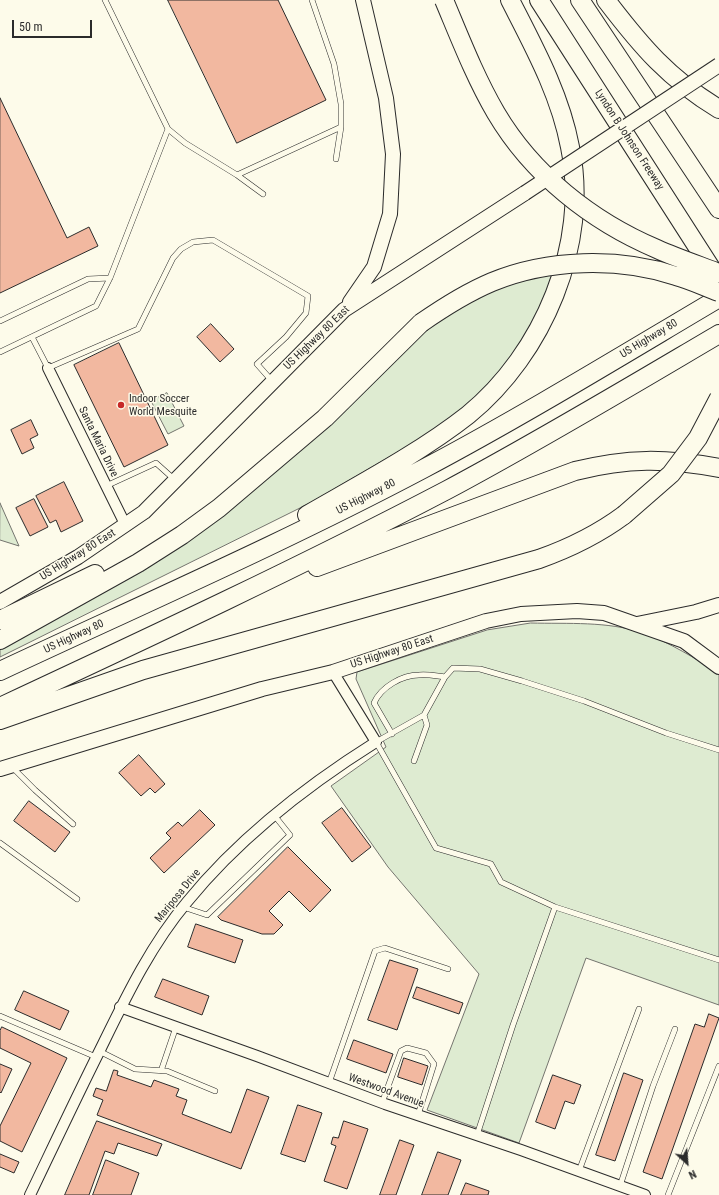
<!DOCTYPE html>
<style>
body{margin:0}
#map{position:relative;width:719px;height:1195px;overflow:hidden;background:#fdfbea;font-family:"Roboto Condensed",sans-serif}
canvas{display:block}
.north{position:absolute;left:667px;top:1143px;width:40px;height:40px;-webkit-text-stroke:3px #fdfbea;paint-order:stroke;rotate:154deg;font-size:11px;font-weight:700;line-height:16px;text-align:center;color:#2b2b2b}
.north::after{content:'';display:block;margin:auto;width:14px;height:18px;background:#2b2b2b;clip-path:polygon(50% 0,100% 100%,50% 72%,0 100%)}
.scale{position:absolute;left:12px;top:20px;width:80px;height:18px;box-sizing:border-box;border:2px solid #2b2b2b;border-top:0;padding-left:5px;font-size:12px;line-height:14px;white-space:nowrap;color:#2b2b2b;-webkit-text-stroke:3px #fdfbea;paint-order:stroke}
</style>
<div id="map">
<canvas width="719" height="1195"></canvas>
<div class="north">N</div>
<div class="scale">50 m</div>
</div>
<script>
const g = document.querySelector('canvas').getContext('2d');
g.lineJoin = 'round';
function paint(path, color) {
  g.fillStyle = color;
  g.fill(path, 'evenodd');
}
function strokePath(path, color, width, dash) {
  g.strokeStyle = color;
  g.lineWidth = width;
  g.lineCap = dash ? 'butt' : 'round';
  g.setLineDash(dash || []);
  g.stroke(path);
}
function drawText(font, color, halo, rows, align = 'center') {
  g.font = font + ' "Roboto Condensed",sans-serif';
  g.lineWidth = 3;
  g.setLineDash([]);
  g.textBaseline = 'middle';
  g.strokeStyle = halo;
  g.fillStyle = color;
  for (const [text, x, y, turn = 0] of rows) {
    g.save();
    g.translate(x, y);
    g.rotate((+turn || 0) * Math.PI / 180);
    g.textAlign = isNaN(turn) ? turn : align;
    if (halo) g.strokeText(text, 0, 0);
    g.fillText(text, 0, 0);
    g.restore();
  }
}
const green = new Path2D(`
 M 555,274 L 543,307 L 517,352 L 490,385 L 464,408 L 415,442 L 310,503 L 0,657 L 0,647 L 156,559 L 419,332 L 466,300 L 527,278 Z
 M 167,393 L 184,426 L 168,434 L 151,401 Z
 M 0,503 L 19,546 L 0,540 Z
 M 531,623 C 568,624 608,621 643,633 C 671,643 694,658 719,673 L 719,1005 L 586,958 L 519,1143 L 427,1110 L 479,974 L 388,867 L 331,786 L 386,747 L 356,679 L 357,672 L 487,630 Z`);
const building = new Path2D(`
 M 168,0 L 278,0 L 326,100 L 237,143 Z
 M 0,98 L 67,238 L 89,227 L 98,246 L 0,293 Z
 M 211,324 L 234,349 L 220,362 L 197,337 Z
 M 119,343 L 168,445 L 124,467 L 74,365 Z
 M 31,420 L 38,435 L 30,439 L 34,448 L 22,454 L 11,430 Z
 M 64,482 L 83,521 L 61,532 L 56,520 L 50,523 L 36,496 Z
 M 34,499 L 48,527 L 30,536 L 16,508 Z
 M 139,755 L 165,784 L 155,793 L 150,788 L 141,796 L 119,773 Z
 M 29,801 L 70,832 L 55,852 L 14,821 Z
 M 342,808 L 371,847 L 352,862 L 322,823 Z
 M 200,810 L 215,825 L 164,873 L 150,858 L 171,838 L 166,833 L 178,822 L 182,826 Z
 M 288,847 L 331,890 L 310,912 L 289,891 L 269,911 L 283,925 L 274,934 L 262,934 L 221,920 L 218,917 Z
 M 196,924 L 243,940 L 235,963 L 188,947 Z
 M 390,960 L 418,969 L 397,1030 L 368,1020 Z
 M 163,979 L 209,996 L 202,1015 L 155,997 Z
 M 417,987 L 463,1003 L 459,1014 L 413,998 Z
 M 24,991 L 69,1011 L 60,1030 L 15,1010 Z
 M 709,1014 L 719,1018 L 662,1179 L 643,1172 L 695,1024 L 704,1027 Z
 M 2,1027 L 67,1058 L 22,1152 L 0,1141 L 0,1126 L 31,1063 L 0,1048 L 0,1031 Z
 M 354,1040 L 393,1054 L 386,1073 L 347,1059 Z
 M 404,1058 L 428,1066 L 422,1085 L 398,1077 Z
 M 0,1064 L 12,1069 L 1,1093 L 0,1092 Z
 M 114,1070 L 118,1071 L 117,1075 L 151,1087 L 154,1080 L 179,1089 L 176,1096 L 187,1100 L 182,1114 L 231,1133 L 247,1089 L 269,1097 L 241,1169 L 97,1115 L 103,1100 L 93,1096 L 96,1088 L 106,1091 Z
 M 624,1073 L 643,1080 L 615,1161 L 596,1155 Z
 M 553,1075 L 581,1085 L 574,1104 L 565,1101 L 555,1129 L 536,1122 Z
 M 298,1105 L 322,1113 L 305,1162 L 281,1154 Z
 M 97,1121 L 162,1144 L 157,1156 L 118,1143 L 114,1154 L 105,1151 L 89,1195 L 65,1195 Z
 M 344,1121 L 368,1129 L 347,1189 L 324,1181 L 336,1146 L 331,1144 L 333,1137 L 338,1138 Z
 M 400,1140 L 414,1145 L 396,1195 L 380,1195 Z
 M 438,1152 L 461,1160 L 448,1195 L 422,1195 Z
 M 0,1154 L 19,1162 L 14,1173 L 0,1167 Z
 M 106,1160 L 139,1173 L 131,1195 L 93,1195 Z
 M 466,1183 L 489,1191 L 488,1195 L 461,1195 Z`);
const service = new Path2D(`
 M 168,129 L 185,143 L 237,175 L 341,127 L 341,104 L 334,64 L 312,0
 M 336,159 L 341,127
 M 237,175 L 263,194
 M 0,321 L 88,279 L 110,278
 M 32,337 L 48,368 L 138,329 L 173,258 L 181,249 L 193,242 L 213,240 L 308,296 L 306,313 L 286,337 L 257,364 L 272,381
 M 0,352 L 96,306 L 110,278 L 168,129 L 105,0
 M 106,486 L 156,463 L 175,480
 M 392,734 L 374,703 C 381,687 402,675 419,675 C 428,674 436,676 445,677
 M 719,750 L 666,733 L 584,701 L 522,681 L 480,669 L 453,668 L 445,677 L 424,715 L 376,742 L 436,848 L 491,864 L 501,882 L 555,907 L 719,960
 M 414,761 L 427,725 L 424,715
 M 13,768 L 35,790 L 73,824
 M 0,843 L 77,899
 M 183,907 L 207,915 L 290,835 L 274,815
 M 0,1016 L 96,1057
 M 99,1051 L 135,1069 L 167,1071 L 215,1091
 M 161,1071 L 176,1027
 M 329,1083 L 375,951 L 385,948 L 448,969
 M 382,1103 L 401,1051 L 407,1048 L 426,1053 L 434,1064 L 418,1115
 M 477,1135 L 513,1025 L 555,907
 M 579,1171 L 639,1009
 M 620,1186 L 653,1086 L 675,1029
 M 668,1195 L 719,1066`);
const minor = new Path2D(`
 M 48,368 L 126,526
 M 120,1007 L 257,1056 L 385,1104 L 521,1150 L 645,1195
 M 30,1195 C 53,1147 76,1098 100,1050 C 125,999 150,946 187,902 C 239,838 306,786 376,742 L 333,672`);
const secondary = new Path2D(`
 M 350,302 L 374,267 L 390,214 L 393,154 L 386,98 L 363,0
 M 0,602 L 78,557 L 144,512 L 344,310 L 525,193
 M 637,624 L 696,612 L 719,605
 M 0,769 L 262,689 L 333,672 L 486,621 L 521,614 L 577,611 L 604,613 L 684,641 L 719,667`);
const motorway = new Path2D(`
 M 539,0 L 718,279
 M 580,0 L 719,209
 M 606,0 C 641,46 669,79 719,109
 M 307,515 C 359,485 421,452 468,415 C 543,354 590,244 570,147 C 560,94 534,47 510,0
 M 317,567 L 575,471 C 628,458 665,458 719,468
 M 0,620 L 95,574
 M 0,640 L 138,563 L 182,535 L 219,508 L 325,418 L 421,323
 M 0,671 C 141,605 285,542 423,469 C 523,416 621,356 719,298
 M 0,707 C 150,637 300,567 447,490 C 539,441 629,387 719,334
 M 0,720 L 143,670 L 539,559 C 570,548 597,535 624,515`);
const secondaryBridge = new Path2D(`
 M 525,193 L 719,65`);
const motorwayBridge = new Path2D(`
 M 444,0 C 460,38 475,77 496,113 C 532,174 591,221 657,249 C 677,258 698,265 719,273
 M 421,323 C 444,307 466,293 492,282 C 548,259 618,257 676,276 C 691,280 705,287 719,292
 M 624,515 L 671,474 L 698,438 L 719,398`);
const markers = [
 [121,405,4,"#c62828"]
];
const streetNames = [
 ["Lyndon B Johnson Freeway",629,140,57],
 ["US Highway 80 East",317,338,-44],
 ["US Highway 80",649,339,-31],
 ["Santa Maria Drive",98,442,64],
 ["US Highway 80",366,497,-27],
 ["US Highway 80 East",78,555,-32],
 ["US Highway 80",74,637,-25],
 ["US Highway 80 East",392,652,-18],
 ["Mariposa Drive",178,896,-51],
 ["Westwood Avenue",386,1091,20]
];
const poiNames = [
 ["Indoor Soccer",129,399],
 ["World Mesquite",129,412]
];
paint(green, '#deebd1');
strokePath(green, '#74746e', 1);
paint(building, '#f2b8a0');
strokePath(building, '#2b2b2b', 1);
strokePath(service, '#2b2b2b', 6);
strokePath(minor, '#2b2b2b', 12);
strokePath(secondary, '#2b2b2b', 16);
strokePath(motorway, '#2b2b2b', 20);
strokePath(service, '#fdfbea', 5);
strokePath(minor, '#fdfbea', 10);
strokePath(secondary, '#fdfbea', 14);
strokePath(motorway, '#fdfbea', 18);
strokePath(secondaryBridge, '#2b2b2b', 16, []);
strokePath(motorwayBridge, '#2b2b2b', 20, []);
strokePath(secondaryBridge, '#fdfbea', 14);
strokePath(motorwayBridge, '#fdfbea', 18);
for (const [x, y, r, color] of markers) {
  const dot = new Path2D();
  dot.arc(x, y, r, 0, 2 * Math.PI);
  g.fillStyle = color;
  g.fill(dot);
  strokePath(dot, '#fdfbea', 1.5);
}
drawText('11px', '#2b2b2b', '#fdfbea', streetNames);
drawText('11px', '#2b2b2b', '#fdfbea', poiNames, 'left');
</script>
